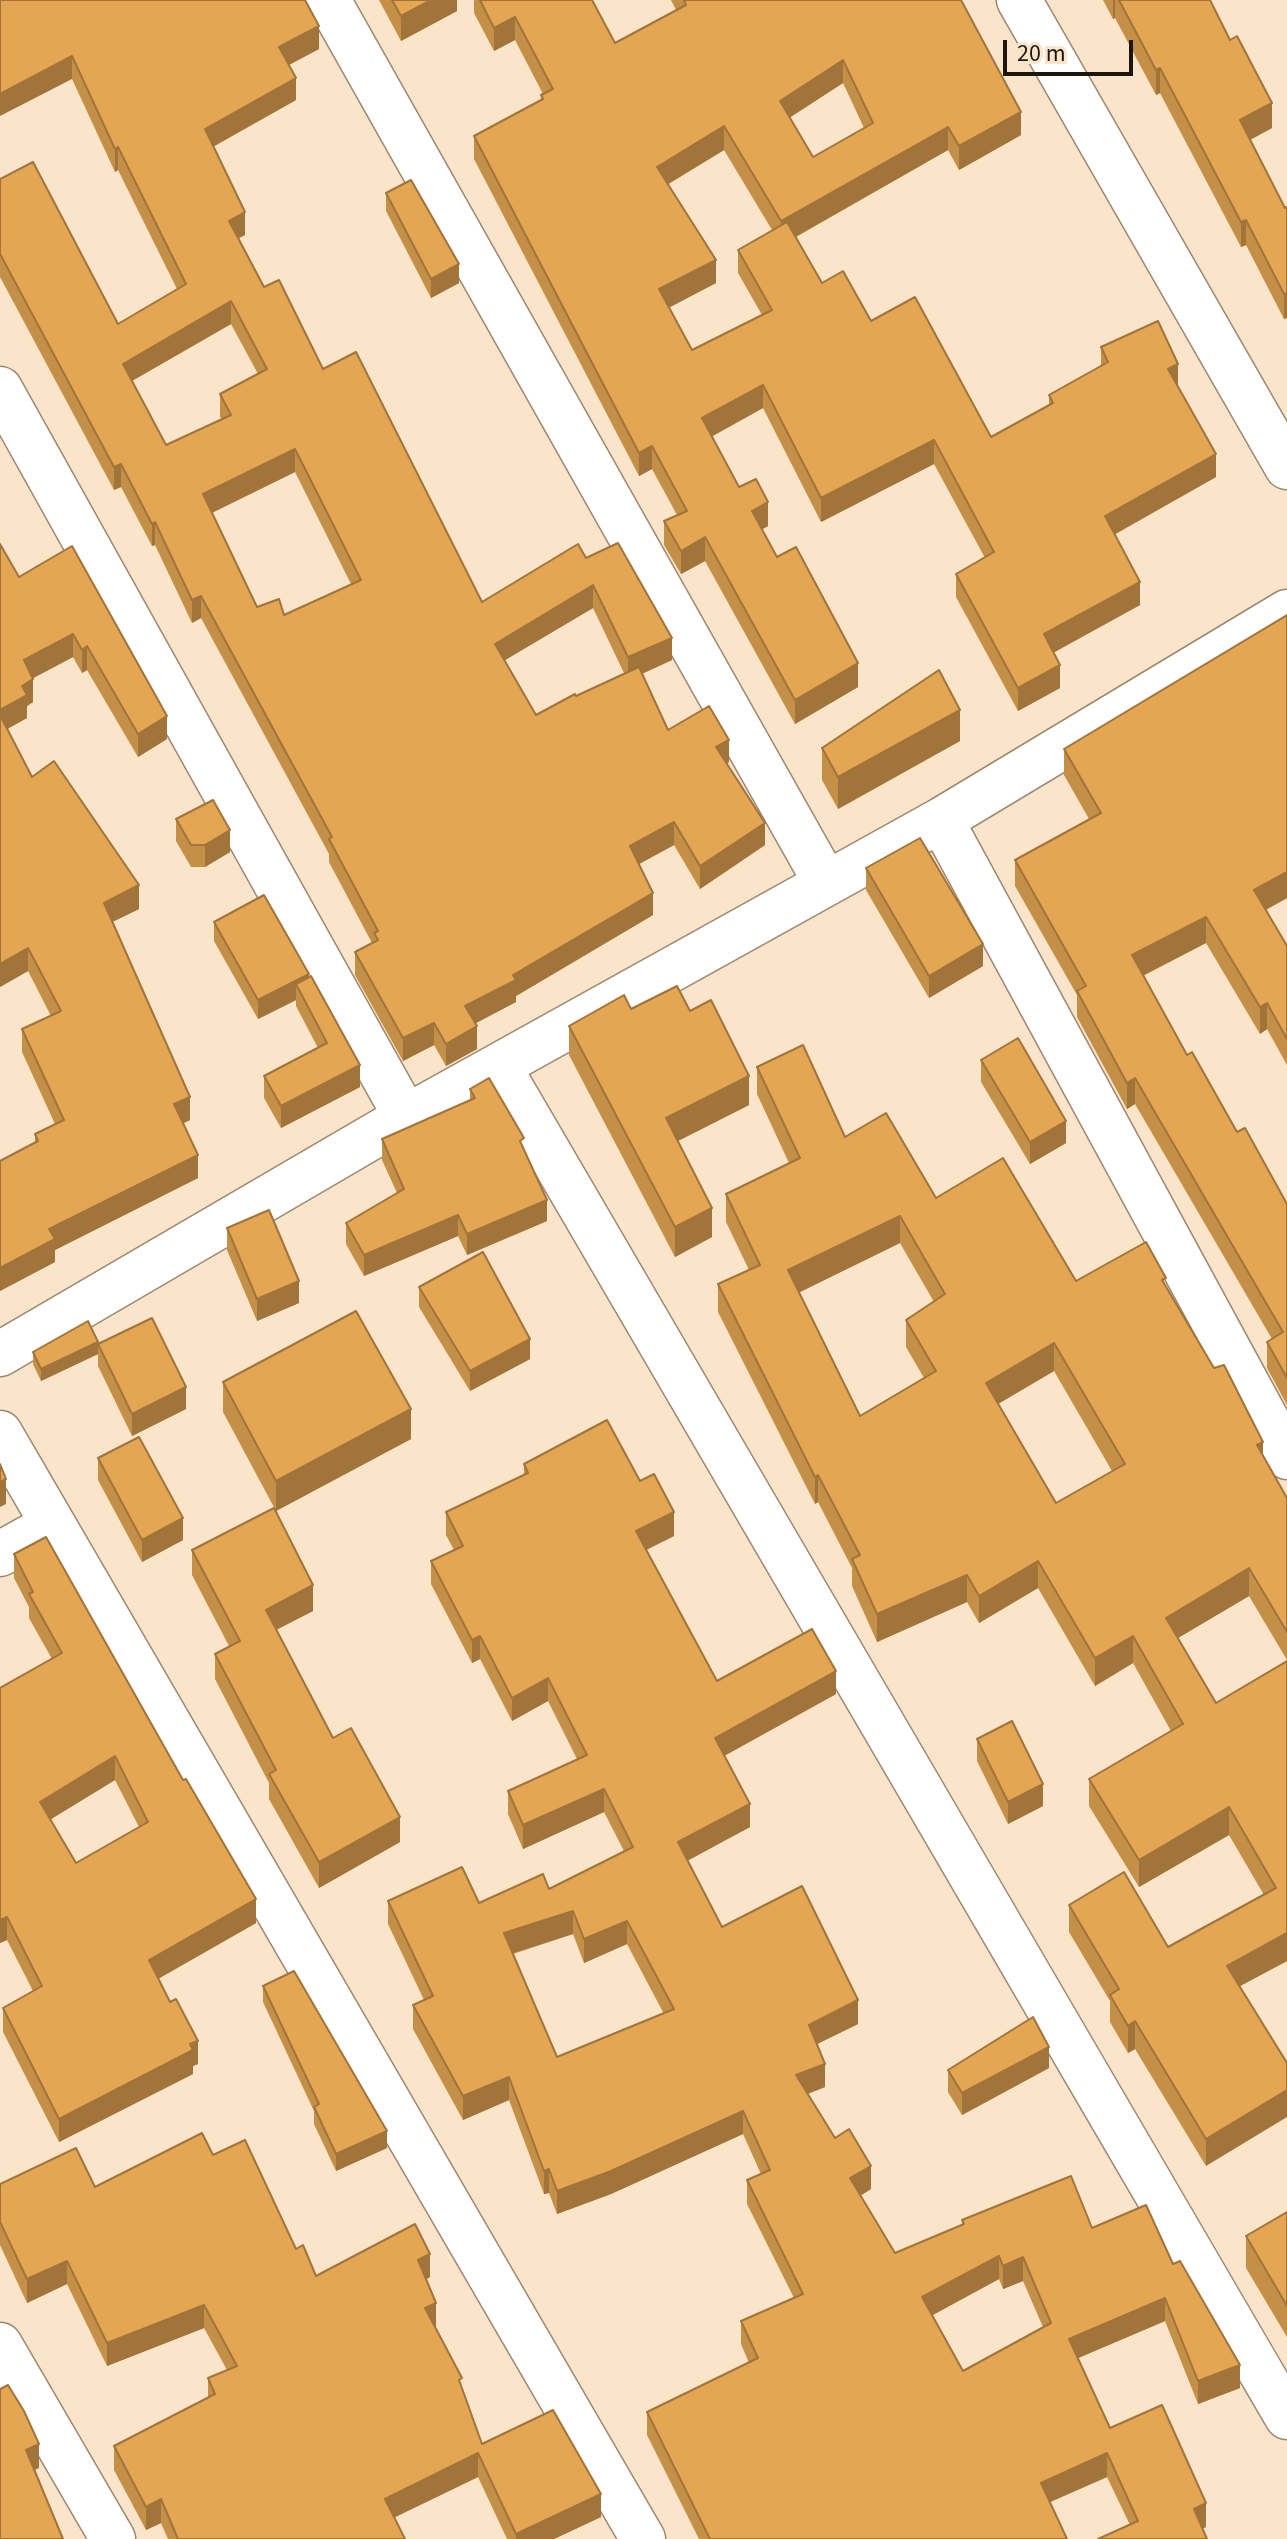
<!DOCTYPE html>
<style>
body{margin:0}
#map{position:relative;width:1287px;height:2539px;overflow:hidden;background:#fae4ca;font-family:"Source Sans 3",sans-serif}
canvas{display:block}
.scale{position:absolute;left:1003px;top:40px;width:130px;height:36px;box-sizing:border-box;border:4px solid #1d160d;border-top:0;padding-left:10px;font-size:24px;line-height:28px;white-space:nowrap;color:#1d160d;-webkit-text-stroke:6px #fae4ca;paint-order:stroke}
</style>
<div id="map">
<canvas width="1287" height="2539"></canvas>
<div class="scale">20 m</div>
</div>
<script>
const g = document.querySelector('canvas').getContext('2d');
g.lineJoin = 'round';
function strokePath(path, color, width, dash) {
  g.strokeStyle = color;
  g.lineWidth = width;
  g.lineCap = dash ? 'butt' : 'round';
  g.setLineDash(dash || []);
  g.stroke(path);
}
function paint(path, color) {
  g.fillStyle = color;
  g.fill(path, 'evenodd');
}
const street = new Path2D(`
 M 328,0 L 826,883
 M 1019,0 L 1287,467
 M 0,389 L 406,1117
 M 941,820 L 1287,1457
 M 499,1067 L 1287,2417
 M 0,1354 L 406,1117 L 941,820 L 1287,612
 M 0,1433 L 643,2539
 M 0,1554 L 52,1525
 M 0,2345 L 113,2539`);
const wall = new Path2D(`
 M 0,0 L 319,49 L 289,65 L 296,100 L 213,147 L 245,235 L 239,238 L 264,287 L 323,369 L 482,602 L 586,558 L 672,660 L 642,674 L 668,730 L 729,762 L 727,764 L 765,845 L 700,889 L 674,845 L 639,864 L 653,915 L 516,996 L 516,1002 L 475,1023 L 477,1049 L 446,1066 L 434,1045 L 403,1061 L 355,975 L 355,952 L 372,943 L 329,862 L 329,854 L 201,618 L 192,623 L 155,545 L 152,546 L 121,487 L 114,490 L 0,277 L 0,179 L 118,324 L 177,289 L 118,170 L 115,172 L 72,79 ZM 231,324 L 258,374 L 220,394 L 220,417 L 222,419 L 166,445 L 132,381 ZM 295,472 L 351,584 L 284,615 L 257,607 L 212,513 ZM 593,608 L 624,673 L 536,715 L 505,660 Z
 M 379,0 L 457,0 L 457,11 L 401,41 Z
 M 474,0 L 592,0 L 615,43 L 676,10 L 671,0 L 961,0 L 1021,135 L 959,170 L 948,150 L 796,237 L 822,283 L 871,321 L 991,437 L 1049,406 L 1049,395 L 1101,366 L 1101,347 L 1178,386 L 1216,477 L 1114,534 L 1140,605 L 1053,652 L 1060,688 L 1018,711 L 956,597 L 956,574 L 985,558 L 934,464 L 821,522 L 763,408 L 712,436 L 739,487 L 768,526 L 762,529 L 777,557 L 858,687 L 795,724 L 705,561 L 681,574 L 664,545 L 664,521 L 677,515 L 652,469 L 639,476 L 474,159 L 474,136 L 541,100 L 541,95 L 543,94 L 515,40 L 494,51 L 474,13 ZM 843,83 L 864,128 L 813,157 L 790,117 ZM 724,150 L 772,230 L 738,250 L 738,273 L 762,315 L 692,350 L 669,307 L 716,283 L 668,184 Z
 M 1103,0 L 1210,0 L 1272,128 L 1250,140 L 1285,208 L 1287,207 L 1287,318 L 1284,319 L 1246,245 L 1241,247 L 1160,93 L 1156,95 L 1115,18 L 1113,19 Z
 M 386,193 L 459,283 L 431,298 L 386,211 Z
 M 0,544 L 19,577 L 72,546 L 167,739 L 138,757 L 87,670 L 82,673 L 73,657 L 33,678 L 33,702 L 27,706 L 27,718 L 7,729 L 32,777 L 139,909 L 112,922 L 190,1120 L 183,1123 L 198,1178 L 55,1250 L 55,1262 L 0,1291 L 0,1161 L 35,1143 L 35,1134 L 55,1124 L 22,1052 L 22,1029 L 51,1016 L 28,971 L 0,987 Z
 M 1287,615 L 1287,898 L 1266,910 L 1287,946 L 1287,1065 L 1267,1029 L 1260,1034 L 1206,943 L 1143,976 L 1187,1055 L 1237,1132 L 1287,1204 L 1287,1405 L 1267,1368 L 1267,1342 L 1272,1339 L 1135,1104 L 1127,1109 L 1077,1017 L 1077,995 L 1015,886 L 1015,860 L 1089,819 L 1064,775 L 1064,749 Z
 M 960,741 L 838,809 L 822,780 L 822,748 Z
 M 176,819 L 230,852 L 205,867 L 191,867 L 176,841 Z
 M 866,868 L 983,966 L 929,998 L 866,890 Z
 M 214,922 L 309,978 L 360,1087 L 281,1128 L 264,1098 L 264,1076 L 318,1048 L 296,1006 L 296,1000 L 258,1019 L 214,941 Z
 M 631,1009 L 690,1011 L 749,1105 L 678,1141 L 712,1237 L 675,1257 L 569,1055 L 569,1026 Z
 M 981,1060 L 1066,1143 L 1030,1164 L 981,1082 Z
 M 757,1067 L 845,1137 L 936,1198 L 1076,1281 L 1166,1287 L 1287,1498 L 1287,1660 L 1249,1596 L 1178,1638 L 1216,1703 L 1287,1661 L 1287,1961 L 1240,1986 L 1206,2166 L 1135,2049 L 1128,2053 L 1110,2022 L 1110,2001 L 1069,1932 L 1069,1905 L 1168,1947 L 1264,1895 L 1229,1835 L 1139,1887 L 1089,1806 L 1089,1779 L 1171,1731 L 1133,1663 L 1095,1686 L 1038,1588 L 979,1623 L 967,1602 L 877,1642 L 852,1586 L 852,1568 L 818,1502 L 815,1504 L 718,1312 L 718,1284 L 749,1270 L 726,1222 L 726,1194 L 789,1163 L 757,1094 ZM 900,1243 L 934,1302 L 906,1320 L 906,1347 L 924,1378 L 860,1416 L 799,1292 ZM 1054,1371 L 1112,1471 L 1056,1503 L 998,1404 Z
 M 470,1089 L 524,1150 L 547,1221 L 467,1255 L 458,1236 L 364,1276 L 346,1244 L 346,1223 L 397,1193 L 382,1160 L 382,1139 L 470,1100 Z
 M 227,1228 L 299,1303 L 257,1321 L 227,1250 Z
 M 419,1287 L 530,1359 L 470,1391 L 419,1307 Z
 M 98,1344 L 186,1409 L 132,1436 L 98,1366 Z
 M 33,1352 L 98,1354 L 41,1381 L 33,1364 Z
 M 223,1382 L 411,1439 L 276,1511 L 223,1412 Z
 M 98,1458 L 183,1540 L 142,1562 L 98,1480 Z
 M 524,1464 L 640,1481 L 674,1536 L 646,1550 L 717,1681 L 836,1694 L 724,1756 L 750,1827 L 687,1860 L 722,1927 L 858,2024 L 817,2044 L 825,2087 L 808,2094 L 835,2138 L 871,2189 L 860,2196 L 895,2253 L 962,2225 L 962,2220 L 1092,2228 L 1173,2264 L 1240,2388 L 1198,2404 L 1165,2321 L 1078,2358 L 1110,2428 L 1206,2527 L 1203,2528 L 1130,2525 L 1107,2477 L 1050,2502 L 1067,2539 L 699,2539 L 647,2435 L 647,2412 L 749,2363 L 741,2344 L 741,2321 L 794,2298 L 747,2204 L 747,2180 L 761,2174 L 743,2134 L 611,2194 L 557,2214 L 549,2193 L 544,2194 L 509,2100 L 463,2120 L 413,2029 L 413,2005 L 424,2000 L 388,1924 L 388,1901 L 479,1903 L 549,1889 L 624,1851 L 604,1812 L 523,1849 L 508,1814 L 508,1791 L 577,1759 L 548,1701 L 512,1721 L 480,1659 L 472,1663 L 431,1584 L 431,1561 L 454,1550 L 446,1535 L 446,1512 L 524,1475 ZM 573,1934 L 584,1963 L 627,1944 L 664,2014 L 557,2057 L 513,1954 ZM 999,2279 L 1003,2289 L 1023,2281 L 1043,2327 L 963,2371 L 932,2315 Z
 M 192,1550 L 313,1611 L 276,1630 L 333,1738 L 400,1842 L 319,1888 L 269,1799 L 269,1783 L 215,1679 L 215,1654 L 229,1646 L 192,1575 Z
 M 14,1554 L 256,1923 L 158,1979 L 198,2064 L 193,2066 L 193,2074 L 59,2142 L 3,2032 L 3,2008 L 33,1991 L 7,1940 L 0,1943 L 52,1659 L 29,1618 L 29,1607 L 14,1578 ZM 115,1780 L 139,1827 L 76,1863 L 50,1819 Z
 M 977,1739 L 1043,1806 L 1008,1824 L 977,1761 Z
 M 263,1986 L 387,2148 L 336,2171 L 314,2124 L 314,2111 L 263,2002 Z
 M 1049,2068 L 962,2115 L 948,2092 L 948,2070 Z
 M 213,2155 L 296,2249 L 316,2276 L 430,2277 L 426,2279 L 436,2326 L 435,2327 L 462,2390 L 482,2444 L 601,2517 L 554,2539 L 507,2539 L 478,2477 L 395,2517 L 405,2539 L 168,2539 L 161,2523 L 146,2530 L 114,2470 L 114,2446 L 208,2398 L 208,2378 L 227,2370 L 204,2328 L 107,2366 L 67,2284 L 27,2303 L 0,2245 L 0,2184 L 95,2187 Z
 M 1287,2212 L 1287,2337 L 1246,2268 L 1246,2236 Z`);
const shadedWall = new Path2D(`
 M 431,0 L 457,0 L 457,11 L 401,41 L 401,16 Z
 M 1113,0 L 1115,0 L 1115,18 L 1113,19 Z
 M 515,17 L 515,40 L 494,51 L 494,28 Z
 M 319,26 L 319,49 L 279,70 L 279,47 Z
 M 72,56 L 72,79 L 0,116 L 0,94 Z
 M 843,60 L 843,83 L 780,124 L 780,101 Z
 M 1160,68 L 1160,93 L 1156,95 L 1156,70 Z
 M 296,78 L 296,100 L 205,151 L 205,129 Z
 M 1272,103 L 1272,128 L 1240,145 L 1240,120 Z
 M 1021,112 L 1021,135 L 959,170 L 959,146 Z
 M 724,126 L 724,150 L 657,191 L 657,167 Z
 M 948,127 L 948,150 L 781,245 L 781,221 Z
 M 118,147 L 118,170 L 115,172 L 115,149 Z
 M 245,212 L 245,235 L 229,243 L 229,221 Z
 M 1246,220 L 1246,245 L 1241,247 L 1241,222 Z
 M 716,260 L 716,283 L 659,313 L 659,289 Z
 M 459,264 L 459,283 L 431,298 L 431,279 Z
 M 1287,293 L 1287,318 L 1284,319 L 1284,294 Z
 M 231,301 L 231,324 L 123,386 L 123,364 Z
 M 1178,364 L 1178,388 L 1168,369 Z
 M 763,385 L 763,408 L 702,442 L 702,418 Z
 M 934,440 L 934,464 L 821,522 L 821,498 Z
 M 652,446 L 652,469 L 639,476 L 639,453 Z
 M 295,449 L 295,472 L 203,517 L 203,494 Z
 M 1216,454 L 1216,477 L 1105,540 L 1105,516 Z
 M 121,464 L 121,487 L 114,490 L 114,467 Z
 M 768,502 L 768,526 L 752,535 L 752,511 Z
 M 155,522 L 155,545 L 152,546 L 152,524 Z
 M 705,537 L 705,561 L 681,574 L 681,551 Z
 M 1140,582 L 1140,605 L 1044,658 L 1044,634 Z
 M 593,585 L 593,608 L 495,666 L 495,644 Z
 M 201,596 L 201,618 L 192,623 L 192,600 Z
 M 73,634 L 73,657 L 24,683 L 24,660 Z
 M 672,638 L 672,660 L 628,680 L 628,657 Z
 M 87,646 L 87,670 L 82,673 L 82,650 Z
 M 858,663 L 858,687 L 795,724 L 795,700 Z
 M 1060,665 L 1060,688 L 1018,711 L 1018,688 Z
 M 33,679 L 33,702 L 27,706 L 27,718 L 0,733 L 0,710 L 22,686 Z
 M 960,710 L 960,741 L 838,809 L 838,777 Z
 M 167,716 L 167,739 L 138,757 L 138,734 Z
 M 729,740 L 729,762 L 716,770 L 716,747 Z
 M 674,822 L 674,845 L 630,869 L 630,846 Z
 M 765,823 L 765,845 L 700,889 L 700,866 Z
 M 230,830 L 230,852 L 205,867 L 205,845 Z
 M 1287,872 L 1287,898 L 1254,916 L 1254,890 Z
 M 139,885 L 139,909 L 104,926 L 104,903 Z
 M 653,893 L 653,915 L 516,996 L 516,1002 L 465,1029 L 465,1006 L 513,975 Z
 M 1206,917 L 1206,943 L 1132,981 L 1132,955 Z
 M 983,944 L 983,966 L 929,998 L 929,976 Z
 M 28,948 L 28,971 L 0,987 L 0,964 Z
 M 309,974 L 309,994 L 296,984 L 296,1000 L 258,1019 L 258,1000 Z
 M 1267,1003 L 1267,1029 L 1260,1034 L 1260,1007 Z
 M 434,1023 L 434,1045 L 403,1061 L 403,1038 Z
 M 477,1026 L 477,1049 L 446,1066 L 446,1044 Z
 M 360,1065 L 360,1087 L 281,1128 L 281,1106 Z
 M 749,1076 L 749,1105 L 666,1147 L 666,1118 Z
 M 1135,1078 L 1135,1104 L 1127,1109 L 1127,1083 Z
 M 190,1097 L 190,1120 L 174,1128 L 174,1104 Z
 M 1066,1121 L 1066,1143 L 1030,1164 L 1030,1142 Z
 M 198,1155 L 198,1178 L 55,1250 L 55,1262 L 0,1291 L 0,1268 L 49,1229 Z
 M 547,1200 L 547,1221 L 467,1255 L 467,1234 Z
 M 712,1208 L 712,1237 L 675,1257 L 675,1227 Z
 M 458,1215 L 458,1236 L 364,1276 L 364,1255 Z
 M 900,1216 L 900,1243 L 788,1298 L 788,1270 Z
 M 299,1281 L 299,1303 L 257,1321 L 257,1299 Z
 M 530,1339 L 530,1359 L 470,1391 L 470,1371 Z
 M 98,1342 L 98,1354 L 41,1381 L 41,1369 Z
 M 1054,1343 L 1054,1371 L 986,1411 L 986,1383 Z
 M 186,1387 L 186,1409 L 132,1436 L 132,1414 Z
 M 411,1409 L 411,1439 L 276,1511 L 276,1481 Z
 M 1263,1442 L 1263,1469 L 1257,1445 Z
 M 818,1475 L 818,1502 L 815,1504 L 815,1477 Z
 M 6,1479 L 6,1504 L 0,1507 L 0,1482 Z
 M 674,1512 L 674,1536 L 636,1555 L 636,1531 Z
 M 183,1518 L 183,1540 L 142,1562 L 142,1540 Z
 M 1038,1561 L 1038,1588 L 979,1623 L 979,1596 Z
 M 1249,1568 L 1249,1596 L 1166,1645 L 1166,1618 Z
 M 967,1575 L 967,1602 L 877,1642 L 877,1614 Z
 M 313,1585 L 313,1611 L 266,1635 L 266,1610 Z
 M 480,1636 L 480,1659 L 472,1663 L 472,1640 Z
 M 1133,1636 L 1133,1663 L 1095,1686 L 1095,1658 Z
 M 836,1671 L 836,1694 L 715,1761 L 715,1738 Z
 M 548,1678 L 548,1701 L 512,1721 L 512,1698 Z
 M 115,1756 L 115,1780 L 40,1826 L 40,1802 Z
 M 1043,1784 L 1043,1806 L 1008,1824 L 1008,1802 Z
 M 604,1789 L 604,1812 L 523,1849 L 523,1825 Z
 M 750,1804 L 750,1827 L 678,1866 L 678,1842 Z
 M 1229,1807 L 1229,1835 L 1139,1887 L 1139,1860 Z
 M 400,1817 L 400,1842 L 319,1888 L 319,1862 Z
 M 256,1899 L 256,1923 L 149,1984 L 149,1960 Z
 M 573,1911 L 573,1934 L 504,1956 L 504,1933 Z
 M 7,1917 L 7,1940 L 0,1943 L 0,1920 Z
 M 627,1921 L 627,1944 L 584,1963 L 584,1939 Z
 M 1287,1933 L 1287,1961 L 1227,1993 L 1227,1966 Z
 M 858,2000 L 858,2024 L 809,2048 L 809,2025 Z
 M 1135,2021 L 1135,2049 L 1128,2053 L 1128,2026 Z
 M 198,2041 L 198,2064 L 193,2066 L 193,2074 L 59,2142 L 59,2119 Z
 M 1049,2047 L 1049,2068 L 962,2115 L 962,2093 Z
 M 825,2064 L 825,2087 L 796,2098 L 796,2075 Z
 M 509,2077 L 509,2100 L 463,2120 L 463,2096 Z
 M 1287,2090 L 1287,2117 L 1206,2166 L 1206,2139 Z
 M 743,2111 L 743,2134 L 611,2194 L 557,2214 L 557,2191 Z
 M 387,2131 L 387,2148 L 336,2171 L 336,2154 Z
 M 871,2166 L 871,2189 L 850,2202 L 850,2178 Z
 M 549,2169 L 549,2193 L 544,2194 L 544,2171 Z
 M 430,2254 L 430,2277 L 418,2284 L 418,2260 Z
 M 999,2256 L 999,2279 L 922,2321 L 922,2297 Z
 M 1023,2257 L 1023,2281 L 1003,2289 L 1003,2266 Z
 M 67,2261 L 67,2284 L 27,2303 L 27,2279 Z
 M 1165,2298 L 1165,2321 L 1069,2362 L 1069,2339 Z
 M 436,2303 L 436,2326 L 425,2331 L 425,2308 Z
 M 204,2305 L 204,2328 L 107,2366 L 107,2343 Z
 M 1240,2365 L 1240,2388 L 1198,2404 L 1198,2381 Z
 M 39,2444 L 39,2468 L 26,2474 L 26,2450 Z
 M 478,2453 L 478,2477 L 385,2522 L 385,2499 Z
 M 1107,2453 L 1107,2477 L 1041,2506 L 1041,2483 Z
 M 601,2494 L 601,2517 L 554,2539 L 516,2539 L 516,2534 Z
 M 161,2499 L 161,2523 L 146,2530 L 146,2507 Z
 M 1206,2503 L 1206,2527 L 1194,2532 L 1194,2509 Z`);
const building = new Path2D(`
 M 0,0 L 305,0 L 319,26 L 279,47 L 296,78 L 205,129 L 245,212 L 229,221 L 264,287 L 279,280 L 323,369 L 356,352 L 482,602 L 578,544 L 586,558 L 618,543 L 672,638 L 628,657 L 593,585 L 495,644 L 536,715 L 575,694 L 576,696 L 639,667 L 668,730 L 709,706 L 729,740 L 716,747 L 765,823 L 700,866 L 674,822 L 630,846 L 653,893 L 513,975 L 516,980 L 465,1006 L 477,1026 L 446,1044 L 434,1023 L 403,1038 L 355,952 L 378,940 L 374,933 L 378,931 L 329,839 L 332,837 L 201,596 L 192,600 L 155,522 L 152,524 L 121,464 L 114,467 L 0,254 L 0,179 L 33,162 L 118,324 L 186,284 L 118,147 L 115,149 L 72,56 L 0,94 ZM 231,301 L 267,369 L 220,394 L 231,415 L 166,445 L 123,364 ZM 295,449 L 361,580 L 284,615 L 279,599 L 257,607 L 203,494 Z
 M 392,0 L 431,0 L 401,16 Z
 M 480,0 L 592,0 L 615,43 L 686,5 L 684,0 L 961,0 L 1021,112 L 959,146 L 948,127 L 781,221 L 724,126 L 657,167 L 716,260 L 659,289 L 692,350 L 772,310 L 738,250 L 787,222 L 822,283 L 843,271 L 871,321 L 915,297 L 991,437 L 1053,403 L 1049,395 L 1108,362 L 1101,347 L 1158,321 L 1178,364 L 1168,369 L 1216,454 L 1105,516 L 1140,582 L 1044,634 L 1060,665 L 1018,688 L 956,574 L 994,552 L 934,440 L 821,498 L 763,385 L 702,418 L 739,487 L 756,479 L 768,502 L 752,511 L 777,557 L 796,547 L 858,663 L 795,700 L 705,537 L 681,551 L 664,521 L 687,511 L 652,446 L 639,453 L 474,136 L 543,99 L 541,95 L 553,89 L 515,17 L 494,28 ZM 843,60 L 873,123 L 813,157 L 780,101 Z
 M 1119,0 L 1210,0 L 1230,40 L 1237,36 L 1272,103 L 1240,120 L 1285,208 L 1287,207 L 1287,293 L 1284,294 L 1246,220 L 1241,222 L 1160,68 L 1156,70 Z
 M 411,180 L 459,264 L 431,279 L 386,193 Z
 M 0,544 L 19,577 L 72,546 L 167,716 L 138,734 L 87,646 L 82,650 L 73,634 L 24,660 L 33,679 L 22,686 L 27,695 L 0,710 Z
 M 1287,615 L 1287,872 L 1254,890 L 1287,946 L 1287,1039 L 1267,1003 L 1260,1007 L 1206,917 L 1132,955 L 1187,1055 L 1192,1052 L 1237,1132 L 1245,1128 L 1287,1204 L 1287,1378 L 1267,1342 L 1283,1332 L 1135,1078 L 1127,1083 L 1077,991 L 1086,986 L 1015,860 L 1101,813 L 1064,749 Z
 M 939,670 L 960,710 L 838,777 L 822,748 Z
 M 0,715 L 32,777 L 54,761 L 139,885 L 104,903 L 190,1097 L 174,1104 L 198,1155 L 49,1229 L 55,1239 L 0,1268 L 0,1161 L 38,1141 L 35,1134 L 64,1120 L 22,1029 L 61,1011 L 28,948 L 0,964 Z
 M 213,800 L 230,830 L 205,845 L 191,845 L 176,819 Z
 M 920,838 L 983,944 L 929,976 L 866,868 Z
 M 264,895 L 309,974 L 258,1000 L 214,922 Z
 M 311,976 L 360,1065 L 281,1106 L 264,1076 L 327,1043 L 296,984 Z
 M 677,986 L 690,1011 L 711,1000 L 749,1076 L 666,1118 L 712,1208 L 675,1227 L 569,1026 L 624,995 L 631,1009 Z
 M 1018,1038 L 1066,1121 L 1030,1142 L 981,1060 Z
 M 803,1045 L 845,1137 L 886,1113 L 936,1198 L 1003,1158 L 1076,1281 L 1146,1242 L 1166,1278 L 1162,1280 L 1214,1368 L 1224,1365 L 1263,1442 L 1257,1445 L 1287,1498 L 1287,1632 L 1249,1568 L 1166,1618 L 1216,1703 L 1287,1661 L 1287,1933 L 1227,1966 L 1287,2063 L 1287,2090 L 1206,2139 L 1135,2021 L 1128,2026 L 1110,1995 L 1119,1989 L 1069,1905 L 1124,1872 L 1168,1947 L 1276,1888 L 1229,1807 L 1139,1860 L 1089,1779 L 1183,1724 L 1133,1636 L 1095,1658 L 1038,1561 L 979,1596 L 967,1575 L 877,1614 L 852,1559 L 860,1555 L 818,1475 L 815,1477 L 718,1284 L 760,1265 L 726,1194 L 800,1158 L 757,1067 ZM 900,1216 L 945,1294 L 906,1320 L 936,1371 L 860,1416 L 788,1270 ZM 1054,1343 L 1125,1464 L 1056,1503 L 986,1383 Z
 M 489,1078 L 524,1138 L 520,1141 L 547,1200 L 467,1234 L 458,1215 L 364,1255 L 346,1223 L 404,1189 L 382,1139 L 475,1098 L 470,1089 Z
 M 269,1210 L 299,1281 L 257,1299 L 227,1228 Z
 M 483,1252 L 530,1339 L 470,1371 L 419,1287 Z
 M 356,1311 L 411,1409 L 276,1481 L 223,1382 Z
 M 152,1318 L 186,1387 L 132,1414 L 98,1344 Z
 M 88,1321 L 98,1342 L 41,1369 L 33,1352 Z
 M 607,1420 L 640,1481 L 654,1474 L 674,1512 L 636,1531 L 717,1681 L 812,1629 L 836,1671 L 715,1738 L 750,1804 L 678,1842 L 722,1927 L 802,1886 L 858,2000 L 809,2025 L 825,2064 L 796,2075 L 835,2138 L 849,2129 L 871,2166 L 850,2178 L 895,2253 L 964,2224 L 962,2220 L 1071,2176 L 1092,2228 L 1146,2205 L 1173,2264 L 1180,2261 L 1240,2365 L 1198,2381 L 1165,2298 L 1069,2339 L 1110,2428 L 1162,2405 L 1206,2503 L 1194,2509 L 1207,2539 L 1098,2539 L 1138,2521 L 1107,2453 L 1041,2483 L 1067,2539 L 710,2539 L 647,2412 L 758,2358 L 741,2321 L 803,2294 L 747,2180 L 770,2170 L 743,2111 L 611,2171 L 557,2191 L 549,2169 L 544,2171 L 509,2077 L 463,2096 L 413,2005 L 433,1996 L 388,1901 L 462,1867 L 479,1903 L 543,1874 L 549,1889 L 633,1847 L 604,1789 L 523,1825 L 508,1791 L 587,1755 L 548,1678 L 512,1698 L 480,1636 L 472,1640 L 431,1561 L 463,1546 L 446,1512 L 528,1473 L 524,1464 ZM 573,1911 L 584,1939 L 627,1921 L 674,2009 L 557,2057 L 504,1933 ZM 999,2256 L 1003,2266 L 1023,2257 L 1051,2323 L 963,2371 L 922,2297 Z
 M 139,1437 L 183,1518 L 142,1540 L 98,1458 Z
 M 0,1464 L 6,1479 L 0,1482 Z
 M 274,1508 L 313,1585 L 266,1610 L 333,1738 L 351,1728 L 400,1817 L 319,1862 L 269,1774 L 276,1770 L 215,1654 L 240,1641 L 192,1550 Z
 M 46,1537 L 183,1780 L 186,1779 L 256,1899 L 149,1960 L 170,2002 L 176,1999 L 198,2041 L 190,2044 L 193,2050 L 59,2119 L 3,2008 L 42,1986 L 7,1917 L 0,1920 L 0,1688 L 62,1653 L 29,1594 L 33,1592 L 14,1554 ZM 115,1756 L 148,1822 L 76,1863 L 40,1802 Z
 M 1012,1721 L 1043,1784 L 1008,1802 L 977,1739 Z
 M 294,1971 L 387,2131 L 336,2154 L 314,2107 L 319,2104 L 263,1986 Z
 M 1033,2017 L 1049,2047 L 962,2093 L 948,2070 Z
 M 202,2133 L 213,2155 L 245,2140 L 296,2249 L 303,2245 L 316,2276 L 415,2224 L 430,2254 L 418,2260 L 436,2303 L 425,2308 L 462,2378 L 459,2380 L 482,2444 L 553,2410 L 601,2494 L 516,2534 L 478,2453 L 385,2499 L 405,2539 L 178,2539 L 161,2499 L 146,2507 L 114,2446 L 215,2394 L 208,2378 L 237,2366 L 204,2305 L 107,2343 L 67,2261 L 27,2279 L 0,2222 L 0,2184 L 76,2148 L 95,2187 Z
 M 1287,2212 L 1287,2306 L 1246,2236 Z
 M 8,2385 L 24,2411 L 39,2444 L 26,2450 L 63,2539 L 0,2539 L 0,2389 Z`);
strokePath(street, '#9c8870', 47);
strokePath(street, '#fff', 44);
paint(wall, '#c48f47');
paint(shadedWall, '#a0743a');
paint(building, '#e4a653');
strokePath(building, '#a0743a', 2);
</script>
